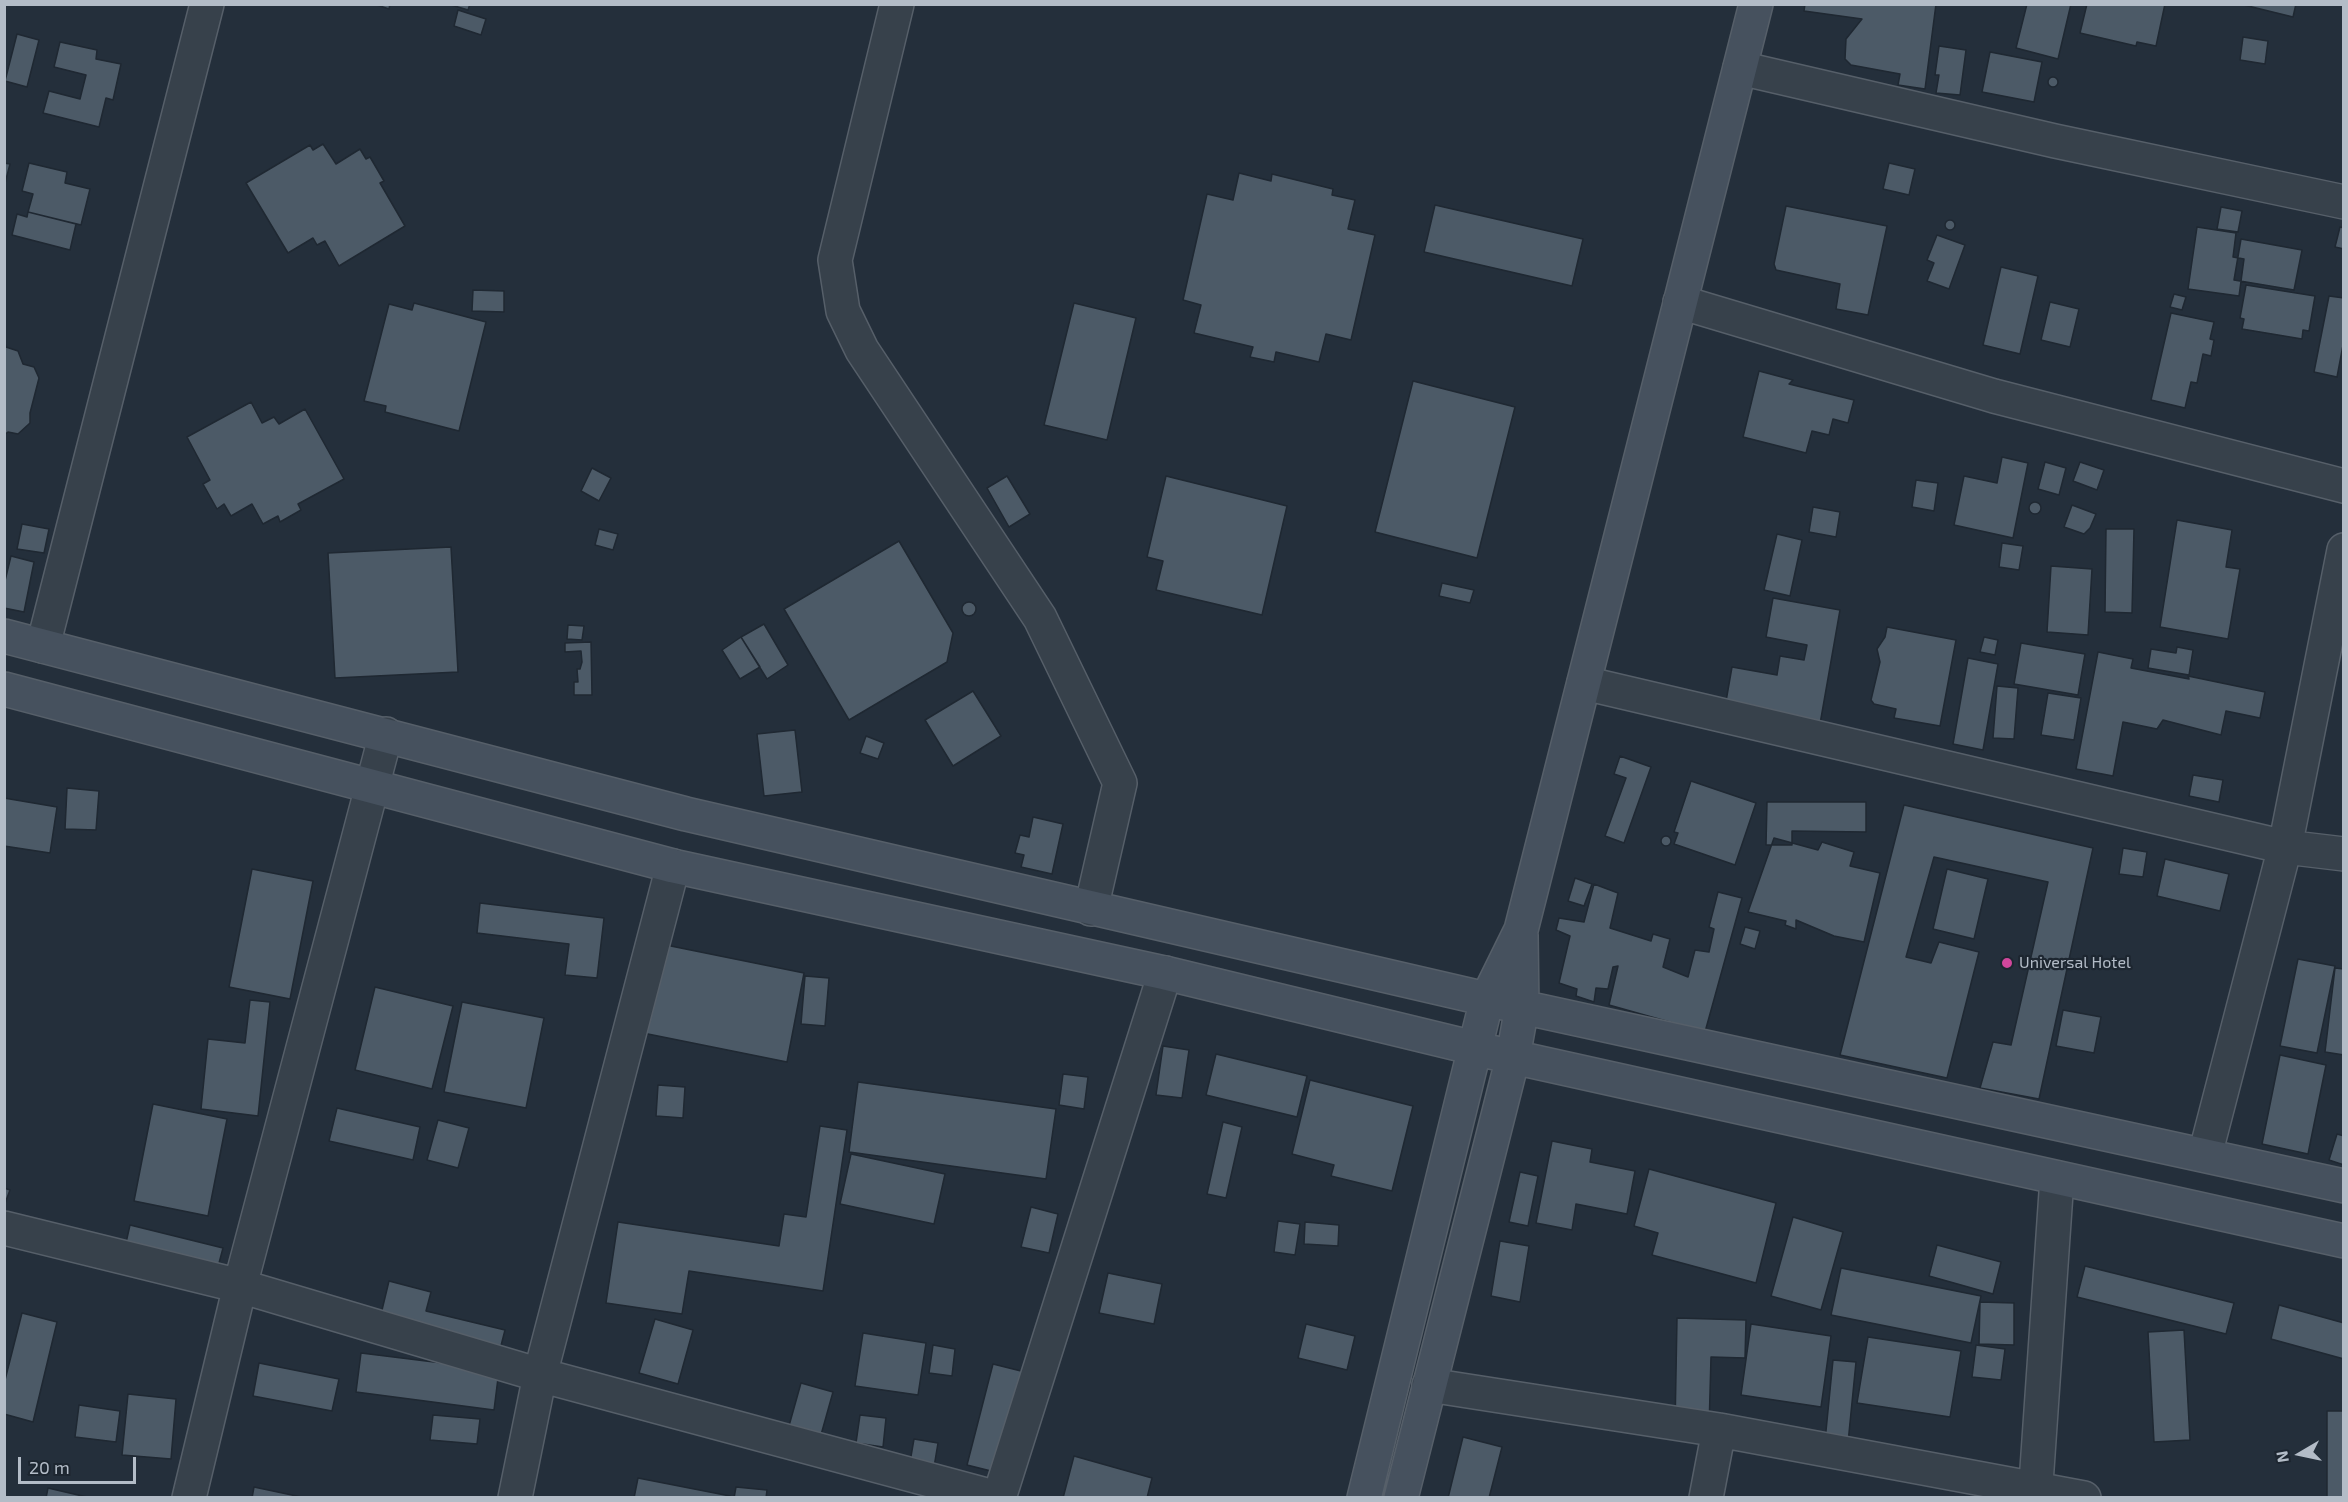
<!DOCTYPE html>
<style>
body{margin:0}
#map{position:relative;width:2348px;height:1502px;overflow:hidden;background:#242f3b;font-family:"Exo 2",sans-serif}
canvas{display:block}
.frame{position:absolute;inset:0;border:6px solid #b3bcc7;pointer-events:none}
.north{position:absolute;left:2270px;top:1424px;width:60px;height:60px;-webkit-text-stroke:4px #1d2630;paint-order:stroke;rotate:261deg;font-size:16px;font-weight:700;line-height:24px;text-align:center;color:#b3bcc7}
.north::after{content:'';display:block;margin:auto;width:21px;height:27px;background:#b3bcc7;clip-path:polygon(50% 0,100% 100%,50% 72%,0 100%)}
.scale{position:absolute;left:18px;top:1457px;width:118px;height:27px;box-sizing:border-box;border:3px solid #b3bcc7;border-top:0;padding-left:8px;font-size:18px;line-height:21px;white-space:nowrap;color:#b3bcc7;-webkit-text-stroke:4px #1d2630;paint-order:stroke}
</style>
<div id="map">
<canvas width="2348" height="1502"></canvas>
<div class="frame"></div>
<div class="north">N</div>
<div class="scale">20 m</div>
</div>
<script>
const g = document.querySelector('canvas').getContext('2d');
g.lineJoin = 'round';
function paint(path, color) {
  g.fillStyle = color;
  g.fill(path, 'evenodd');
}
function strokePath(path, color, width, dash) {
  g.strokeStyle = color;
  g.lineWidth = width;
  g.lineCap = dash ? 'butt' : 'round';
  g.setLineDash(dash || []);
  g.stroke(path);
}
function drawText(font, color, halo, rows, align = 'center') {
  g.font = font + ' "Exo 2",sans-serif';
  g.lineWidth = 4.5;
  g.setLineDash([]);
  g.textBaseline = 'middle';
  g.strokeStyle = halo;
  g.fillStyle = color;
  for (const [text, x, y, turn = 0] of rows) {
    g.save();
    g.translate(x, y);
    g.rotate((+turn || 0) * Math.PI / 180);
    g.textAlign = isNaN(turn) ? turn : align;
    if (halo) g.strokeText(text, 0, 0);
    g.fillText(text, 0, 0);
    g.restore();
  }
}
const building = new Path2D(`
 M 374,4 L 390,4 L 389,9 Z
 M 448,4 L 470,4 L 468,10 Z
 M 1805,4 L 1936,4 L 1925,89 L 1898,85 L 1900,74 L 1851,65 L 1845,59 L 1846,39 L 1862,19 L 1804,11 Z
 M 2027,4 L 2071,4 L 2058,59 L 2016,48 Z
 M 2087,4 L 2165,4 L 2156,46 L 2137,42 L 2136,46 L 2080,33 Z
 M 2240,4 L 2296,4 L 2293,17 Z
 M 458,10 L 486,19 L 481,35 L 454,26 Z
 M 17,34 L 39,40 L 27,87 L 5,81 Z
 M 2243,37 L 2268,41 L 2265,64 L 2240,60 Z
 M 60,42 L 97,50 L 96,59 L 121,64 L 113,100 L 106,98 L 99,127 L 43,113 L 49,91 L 80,99 L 86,75 L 54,67 Z
 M 1939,46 L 1966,50 L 1960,95 L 1936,93 L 1939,75 L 1935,75 Z
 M 1990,52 L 2042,62 L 2034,102 L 1982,92 Z
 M2048 82a5 5 0 1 1 10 0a5 5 0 1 1-10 0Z
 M 323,144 L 336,164 L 360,149 L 366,159 L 370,157 L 384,181 L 380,183 L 405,226 L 339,266 L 325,241 L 317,245 L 313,238 L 288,253 L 246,183 L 310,145 L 313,150 Z
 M 4,163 L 10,164 L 4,187 Z
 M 29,163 L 67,172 L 65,183 L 90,189 L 81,225 L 28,212 L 33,194 L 22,191 Z
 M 1889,163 L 1915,169 L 1909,195 L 1883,189 Z
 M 1239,173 L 1271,181 L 1272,174 L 1333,189 L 1332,195 L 1355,200 L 1348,229 L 1375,235 L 1351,340 L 1326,334 L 1319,362 L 1276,352 L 1274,362 L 1250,357 L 1253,347 L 1194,333 L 1201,305 L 1183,300 L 1207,194 L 1233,200 Z
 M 1435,205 L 1583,239 L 1572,286 L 1424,252 Z
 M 1786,206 L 1887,226 L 1868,315 L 1836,309 L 1840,284 L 1776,270 L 1774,264 Z
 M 2221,207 L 2242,211 L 2238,232 L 2217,229 Z
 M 28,212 L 76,224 L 70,250 L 12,235 L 17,214 L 27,217 Z
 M1945 225a5 5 0 1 1 10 0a5 5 0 1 1-10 0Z
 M 2197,227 L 2236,233 L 2233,257 L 2244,259 L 2239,296 L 2188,289 Z
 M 2340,227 L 2344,228 L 2344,249 L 2335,247 Z
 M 1937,235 L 1965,245 L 1949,289 L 1927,281 L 1934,263 L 1927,260 Z
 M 2241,239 L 2302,250 L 2294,290 L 2234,280 Z
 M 2001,267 L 2038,276 L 2020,354 L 1983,345 Z
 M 2246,285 L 2315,296 L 2309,331 L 2303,330 L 2302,339 L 2242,329 L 2244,319 L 2240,318 Z
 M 473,290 L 504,291 L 504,312 L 472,311 Z
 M 2174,294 L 2186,297 L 2182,310 L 2170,307 Z
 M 2329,296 L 2344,298 L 2344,340 L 2337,377 L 2314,372 Z
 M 2050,302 L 2079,309 L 2070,347 L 2041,340 Z
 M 414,303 L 486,322 L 459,431 L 385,412 L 386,406 L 364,401 L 389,304 L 412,310 Z
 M 1074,303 L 1136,318 L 1107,440 L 1044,425 Z
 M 2171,313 L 2214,322 L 2210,339 L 2214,340 L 2211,356 L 2203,354 L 2197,383 L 2191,382 L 2185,408 L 2151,400 Z
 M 4,339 L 6,347 L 18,351 L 23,364 L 34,367 L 39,378 L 30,413 L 30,423 L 18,434 L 8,432 L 4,435 Z
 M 1759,371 L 1793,380 L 1789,384 L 1854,400 L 1848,423 L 1833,419 L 1829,435 L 1812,431 L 1806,453 L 1743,437 Z
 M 1413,381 L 1515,407 L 1477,558 L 1375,532 Z
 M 251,402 L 262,423 L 274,417 L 279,424 L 305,409 L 344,479 L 298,504 L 301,510 L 280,522 L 278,516 L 263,524 L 252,504 L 231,516 L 224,504 L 217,509 L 203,484 L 210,480 L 187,437 Z
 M 2002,457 L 2028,463 L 2013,538 L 1954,525 L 1964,476 L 1997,483 Z
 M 2045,462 L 2066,468 L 2059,495 L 2038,489 Z
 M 2080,462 L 2104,470 L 2097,490 L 2073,481 Z
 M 592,468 L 611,478 L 599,501 L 581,491 Z
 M 1007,476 L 1030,514 L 1009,527 L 987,488 Z
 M 1166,476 L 1287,506 L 1262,615 L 1156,590 L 1163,561 L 1147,557 Z
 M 1916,480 L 1938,483 L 1934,511 L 1912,507 Z
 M2029 508a6 6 0 1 1 12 0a6 6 0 1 1-12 0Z
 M 2072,505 L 2096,514 L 2090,528 L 2084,534 L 2064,527 Z
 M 1813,507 L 1840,512 L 1836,537 L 1809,532 Z
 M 2177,520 L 2232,530 L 2226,567 L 2240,569 L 2228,639 L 2160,627 Z
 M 22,524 L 49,529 L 44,553 L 17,549 Z
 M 599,529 L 618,534 L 613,550 L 595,545 Z
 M 2106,529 L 2134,529 L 2132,613 L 2105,612 Z
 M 1777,534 L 1802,540 L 1790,596 L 1764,590 Z
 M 899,541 L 953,633 L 947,662 L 849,720 L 784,609 Z
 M 2002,543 L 2023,546 L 2019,570 L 1999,567 Z
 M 451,547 L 458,672 L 335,678 L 328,553 Z
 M 11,556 L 34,562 L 24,612 L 4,608 L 4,585 Z
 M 2051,566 L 2092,569 L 2088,635 L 2047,632 Z
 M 1442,583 L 1474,590 L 1470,603 L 1439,596 Z
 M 1773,598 L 1840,610 L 1820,724 L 1725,707 L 1732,667 L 1777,675 L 1780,656 L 1804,660 L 1807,645 L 1766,637 Z
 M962 609a7 7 0 1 1 14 0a7 7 0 1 1-14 0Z
 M 764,624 L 788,665 L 767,679 L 741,637 Z
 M 568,625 L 584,626 L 582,640 L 567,639 Z
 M 1887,627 L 1956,640 L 1940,726 L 1894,718 L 1896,709 L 1874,704 L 1871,700 L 1880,662 L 1877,649 L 1885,637 Z
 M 741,637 L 760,667 L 740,679 L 722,650 Z
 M 1984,637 L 1998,640 L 1995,655 L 1980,652 Z
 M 591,642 L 592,695 L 574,695 L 574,682 L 578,682 L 577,669 L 580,669 L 582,662 L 581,651 L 565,652 L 565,643 Z
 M 2021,643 L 2085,654 L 2078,695 L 2014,684 Z
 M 2177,647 L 2193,650 L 2189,675 L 2148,668 L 2151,649 L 2176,653 Z
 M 2098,652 L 2133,659 L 2131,668 L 2189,679 L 2188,676 L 2265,692 L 2260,718 L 2226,711 L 2221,735 L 2163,720 L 2157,729 L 2123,722 L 2113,776 L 2076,769 Z
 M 1968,658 L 1998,664 L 1983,750 L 1953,744 Z
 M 1997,686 L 2018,688 L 2014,739 L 1993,738 Z
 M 973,691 L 1001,736 L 953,766 L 925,720 Z
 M 2048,693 L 2081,698 L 2074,740 L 2041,735 Z
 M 795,730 L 802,792 L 764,796 L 757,734 Z
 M 866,736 L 884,743 L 878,759 L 860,753 Z
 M 1620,756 L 1651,767 L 1624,843 L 1605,836 L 1626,778 L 1614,774 Z
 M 2193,775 L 2223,780 L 2219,802 L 2189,796 Z
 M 1691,781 L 1756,803 L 1735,865 L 1674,844 L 1678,833 L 1674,832 Z
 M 67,788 L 99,791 L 96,830 L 65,829 Z
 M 4,798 L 57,807 L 50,853 L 4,846 Z
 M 1767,802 L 1866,802 L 1866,832 L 1792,831 L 1792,845 L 1766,845 Z
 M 1904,805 L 2093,848 L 2039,1099 L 1980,1088 L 1993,1042 L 2011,1045 L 2048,882 L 1934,857 L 1906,957 L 1931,963 L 1939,942 L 1979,952 L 1947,1078 L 1840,1055 Z
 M 1033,817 L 1063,824 L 1052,874 L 1021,867 L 1024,855 L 1015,853 L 1020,835 L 1029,837 Z
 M1661 841a5 5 0 1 1 10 0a5 5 0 1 1-10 0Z
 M 1774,838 L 1818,850 L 1822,842 L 1854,852 L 1850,866 L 1880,873 L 1864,942 L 1834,936 L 1796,920 L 1796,929 L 1785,925 L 1786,921 L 1748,912 Z
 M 2123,848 L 2147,852 L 2143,877 L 2119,874 Z
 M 2165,859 L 2229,874 L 2220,911 L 2157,896 Z
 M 252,869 L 313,881 L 290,999 L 229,987 Z
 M 1947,869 L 1988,879 L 1974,939 L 1933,929 Z
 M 1575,878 L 1592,884 L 1584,906 L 1568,901 Z
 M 1594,884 L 1618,893 L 1610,928 L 1651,941 L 1653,934 L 1670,939 L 1663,967 L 1688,977 L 1695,950 L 1709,952 L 1714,929 L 1709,927 L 1718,892 L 1742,898 L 1705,1032 L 1609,1005 L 1618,966 L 1613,967 L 1608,989 L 1596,988 L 1594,1002 L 1576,996 L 1577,989 L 1559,983 L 1570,936 L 1556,930 L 1559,918 L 1584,922 Z
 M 480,903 L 604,918 L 597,978 L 565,975 L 569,944 L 477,933 Z
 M 1745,927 L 1760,931 L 1755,949 L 1740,944 Z
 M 656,943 L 804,973 L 787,1062 L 638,1032 Z
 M 2298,959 L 2335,966 L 2317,1053 L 2280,1046 Z
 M 2335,968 L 2344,969 L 2344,1055 L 2325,1052 Z
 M 805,976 L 829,978 L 825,1026 L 801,1024 Z
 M 375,987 L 453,1006 L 432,1089 L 355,1070 Z
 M 250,1000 L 270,1002 L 258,1116 L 201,1109 L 208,1039 L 245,1043 Z
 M 462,1002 L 544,1018 L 526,1108 L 444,1092 Z
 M 2063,1010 L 2101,1017 L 2094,1053 L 2056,1046 Z
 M 1163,1046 L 1189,1050 L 1182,1098 L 1156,1095 Z
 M 1216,1054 L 1307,1076 L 1297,1117 L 1206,1095 Z
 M 2280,1055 L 2326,1065 L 2308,1154 L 2262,1144 Z
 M 1063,1074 L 1088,1077 L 1084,1109 L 1059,1105 Z
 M 1310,1080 L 1413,1106 L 1392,1191 L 1331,1176 L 1334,1165 L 1292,1154 Z
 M 858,1082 L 1056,1109 L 1046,1179 L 849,1152 Z
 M 658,1085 L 685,1087 L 683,1118 L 656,1116 Z
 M 153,1104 L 227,1119 L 208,1216 L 134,1201 Z
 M 337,1108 L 420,1127 L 413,1160 L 329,1141 Z
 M 438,1120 L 469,1128 L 458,1168 L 427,1160 Z
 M 1223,1122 L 1242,1127 L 1226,1198 L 1207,1194 Z
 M 820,1126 L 847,1130 L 823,1291 L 689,1271 L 682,1314 L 606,1303 L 618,1222 L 779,1246 L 784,1214 L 806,1217 Z
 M 2337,1134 L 2344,1136 L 2344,1165 L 2329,1160 Z
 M 1552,1141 L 1592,1149 L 1590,1162 L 1635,1171 L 1627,1214 L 1576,1204 L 1572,1230 L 1536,1223 Z
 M 851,1154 L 945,1174 L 934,1224 L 840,1204 Z
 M 1649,1169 L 1776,1203 L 1756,1283 L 1652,1255 L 1658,1233 L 1634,1226 Z
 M 1520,1172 L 1538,1176 L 1528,1226 L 1509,1222 Z
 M 4,1188 L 10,1190 L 4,1206 Z
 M 1031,1207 L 1058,1214 L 1049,1253 L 1021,1247 Z
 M 1793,1217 L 1843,1232 L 1821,1310 L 1771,1296 Z
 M 1278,1221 L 1300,1224 L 1295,1255 L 1274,1252 Z
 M 1305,1222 L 1339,1225 L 1338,1246 L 1304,1244 Z
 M 130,1225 L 223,1248 L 215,1278 L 123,1256 Z
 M 1500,1241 L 1529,1246 L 1520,1302 L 1491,1296 Z
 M 1937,1245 L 2001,1262 L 1993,1294 L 1929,1276 Z
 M 2085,1266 L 2234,1303 L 2226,1334 L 2077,1297 Z
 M 1841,1268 L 1981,1296 L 1971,1343 L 1831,1315 Z
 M 1108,1273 L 1162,1284 L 1154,1324 L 1099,1313 Z
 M 389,1281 L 431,1292 L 426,1311 L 505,1330 L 495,1369 L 375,1339 Z
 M 1980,1302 L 2014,1303 L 2014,1345 L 1979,1344 Z
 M 2279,1305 L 2344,1323 L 2344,1359 L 2271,1339 Z
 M 22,1313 L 57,1322 L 33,1422 L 4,1414 L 4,1384 Z
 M 1677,1318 L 1746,1320 L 1745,1358 L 1711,1357 L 1709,1429 L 1675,1428 Z
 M 655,1319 L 693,1330 L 678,1384 L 639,1373 Z
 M 1306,1324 L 1355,1336 L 1347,1370 L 1298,1358 Z
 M 1751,1324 L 1831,1336 L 1821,1407 L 1741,1395 Z
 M 2184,1330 L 2190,1440 L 2154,1442 L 2148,1332 Z
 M 863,1333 L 926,1343 L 918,1395 L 855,1386 Z
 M 1868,1337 L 1961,1351 L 1950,1417 L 1857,1403 Z
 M 933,1345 L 955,1349 L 952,1376 L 929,1373 Z
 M 1976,1345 L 2005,1349 L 2001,1380 L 1972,1377 Z
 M 361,1353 L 499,1370 L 494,1410 L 356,1392 Z
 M 1833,1360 L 1856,1362 L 1848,1443 L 1825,1441 Z
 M 259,1363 L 339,1379 L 332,1411 L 253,1396 Z
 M 993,1364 L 1029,1373 L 1003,1474 L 967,1465 Z
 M 801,1383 L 833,1392 L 819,1442 L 787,1433 Z
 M 128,1394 L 176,1399 L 171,1459 L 122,1455 Z
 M 79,1405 L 120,1411 L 116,1442 L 75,1437 Z
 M 2327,1411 L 2344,1411 L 2344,1498 L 2327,1498 Z
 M 433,1415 L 480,1419 L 477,1444 L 430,1440 Z
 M 860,1415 L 886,1418 L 883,1447 L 856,1443 Z
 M 1463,1437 L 1502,1447 L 1489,1498 L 1448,1498 Z
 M 914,1439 L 938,1443 L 934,1467 L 910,1462 Z
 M 1074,1456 L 1152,1478 L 1147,1498 L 1063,1498 Z
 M 638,1478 L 730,1496 L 730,1498 L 634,1498 Z
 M 254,1487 L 306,1498 L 252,1498 Z
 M 736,1487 L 767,1490 L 766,1498 L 734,1498 Z
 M 48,1488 L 91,1498 L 46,1498 Z`);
const street = new Path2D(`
 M 897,4 L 835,260 L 843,311 L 862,350 L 1040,618 L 1120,783 L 1091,909
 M 1740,68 L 2055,141 L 2344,202
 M 1680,302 L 1994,396 L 2344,486
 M 43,646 L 207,4
 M 1584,683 L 2285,847 L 2344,854
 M 2205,1155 L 2285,847 L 2344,550
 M 4,1228 L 240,1286 L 540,1375 L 997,1498
 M 1429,1385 L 1719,1430 L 2084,1498
 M 189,1498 L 240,1286 L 386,734
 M 515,1498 L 540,1375 L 673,866
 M 999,1498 L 1165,973
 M 1706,1498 L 1719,1430
 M 2035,1498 L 2057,1178`);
const secondary = new Path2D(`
 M 4,636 L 686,814 L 1508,1004 L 2344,1186
 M 4,689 L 673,866 L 1165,973 L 1495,1053 L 2344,1241
 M 1364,1498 L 1487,999 L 1521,930 L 1756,4
 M 1401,1498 L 1513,1057 L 1522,1007 L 1521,935`);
const markers = [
 [2007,963,6,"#d1479c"]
];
const poiNames = [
 ["Universal Hotel",2019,963]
];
paint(building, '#4c5a67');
strokePath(building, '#1f2832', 1.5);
strokePath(street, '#565f69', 36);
strokePath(secondary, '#565f69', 36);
strokePath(street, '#37414b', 33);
strokePath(secondary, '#46515e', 33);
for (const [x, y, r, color] of markers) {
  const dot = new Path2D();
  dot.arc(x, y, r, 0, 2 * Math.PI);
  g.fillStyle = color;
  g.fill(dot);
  strokePath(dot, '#1d2630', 2);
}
drawText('16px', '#b3bcc7', '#1d2630', poiNames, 'left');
</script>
